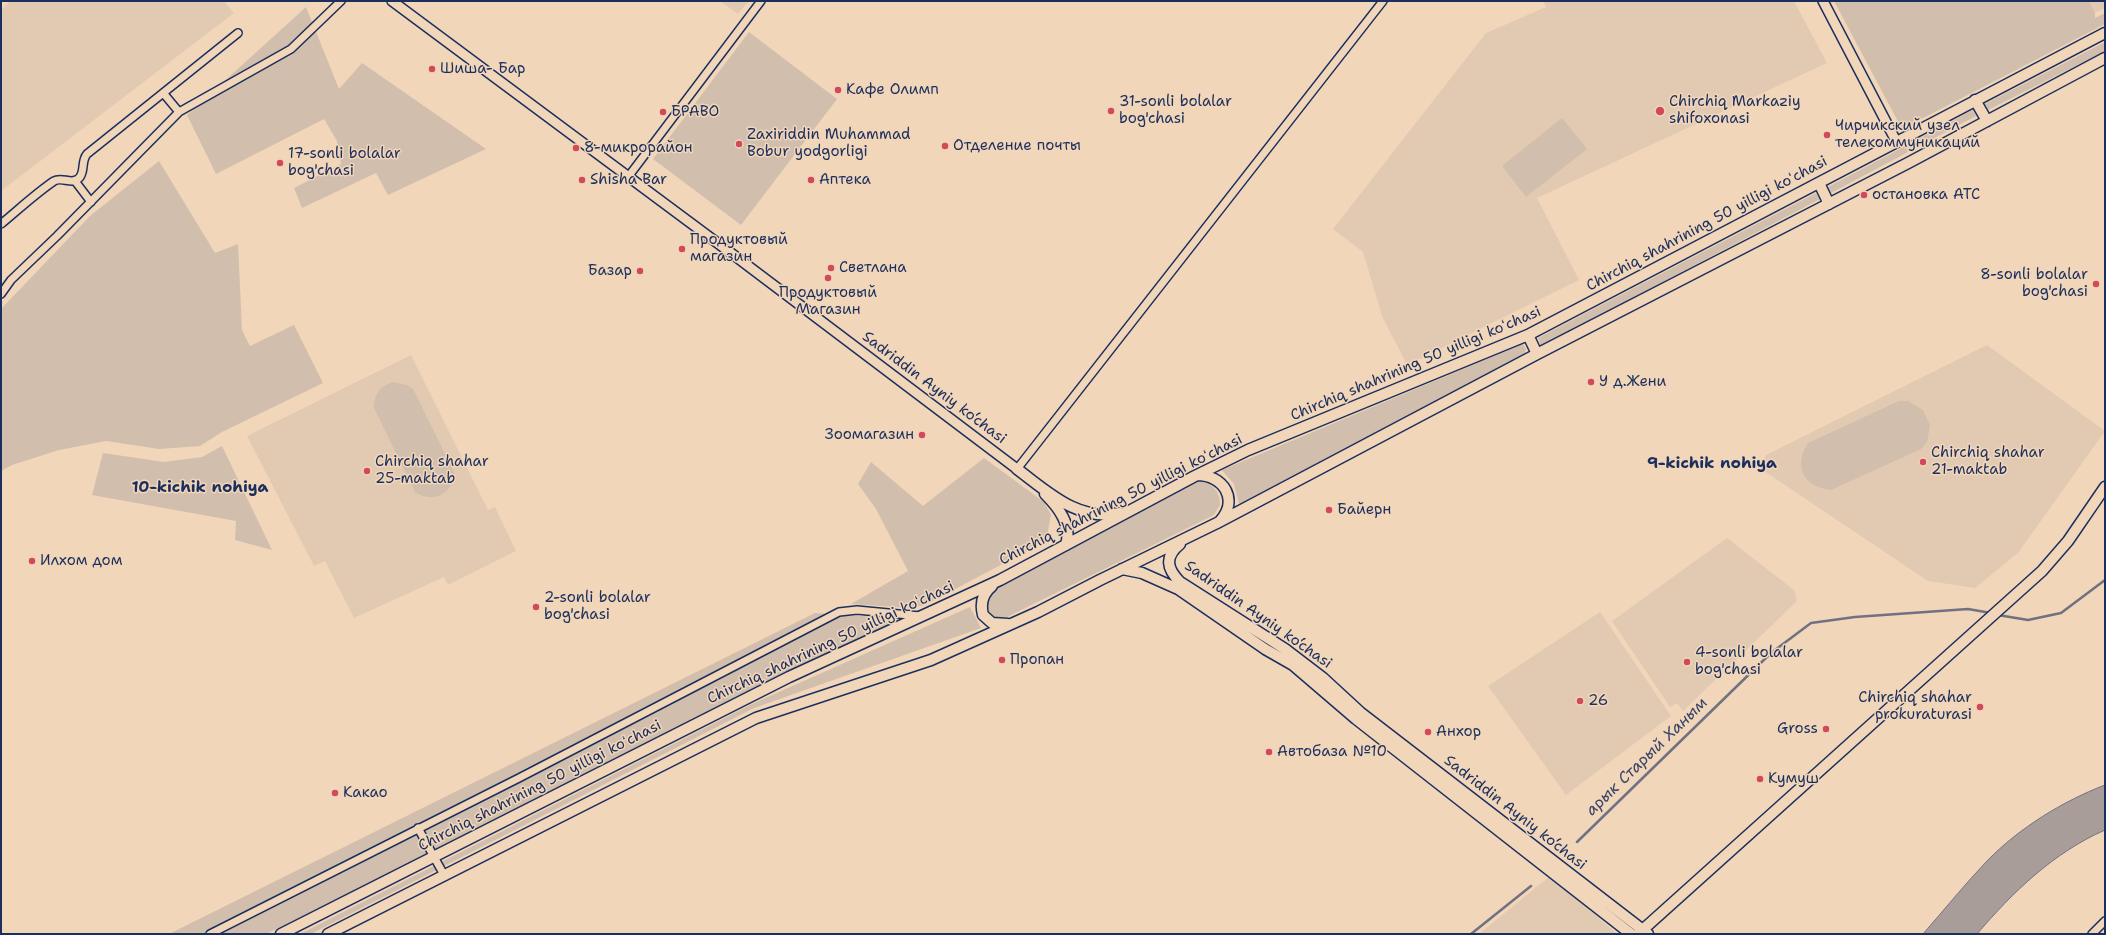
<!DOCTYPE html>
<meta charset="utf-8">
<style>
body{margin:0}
#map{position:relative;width:2106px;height:935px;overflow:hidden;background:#f2d6b9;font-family:"Shantell Sans",sans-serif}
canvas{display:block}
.frame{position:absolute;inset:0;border:2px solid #1b2f5e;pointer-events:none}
</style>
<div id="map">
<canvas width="2106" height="935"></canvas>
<div class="frame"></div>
</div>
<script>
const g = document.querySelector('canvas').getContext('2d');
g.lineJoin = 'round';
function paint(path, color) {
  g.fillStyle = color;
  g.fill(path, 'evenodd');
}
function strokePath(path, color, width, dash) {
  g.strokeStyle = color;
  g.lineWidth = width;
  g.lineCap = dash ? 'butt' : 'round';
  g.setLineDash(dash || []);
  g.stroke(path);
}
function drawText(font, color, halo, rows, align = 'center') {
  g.font = font + ' "Shantell Sans",sans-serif';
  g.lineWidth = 3;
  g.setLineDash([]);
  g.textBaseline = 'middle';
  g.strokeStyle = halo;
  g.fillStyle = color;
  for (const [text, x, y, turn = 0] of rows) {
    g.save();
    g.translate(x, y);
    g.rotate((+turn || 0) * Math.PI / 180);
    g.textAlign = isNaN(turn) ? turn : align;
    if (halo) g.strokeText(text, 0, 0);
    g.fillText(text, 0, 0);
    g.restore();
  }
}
const built = new Path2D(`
 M 11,1 L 224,1 L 234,13 L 1,191 L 1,9 Z
 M 720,1 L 749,1 L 738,14 Z
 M 1543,1 L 1794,1 L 1827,63 L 1537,198 L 1579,280 L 1407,365 L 1382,316 L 1363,252 L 1333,229 L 1486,33 L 1546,7 Z
 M 2089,1 L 2105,1 L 2105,8 L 2095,13 Z
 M 1987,345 L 2105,431 L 2018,553 L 1975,588 L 1928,581 L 1761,469 L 1766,455 Z
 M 411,355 L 488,510 L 495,507 L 516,551 L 448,585 L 444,577 L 354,618 L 325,561 L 314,566 L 247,436 Z
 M 1727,538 L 1794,590 L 1797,601 L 1683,711 L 1677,703 L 1670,707 L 1612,621 Z
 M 1600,612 L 1671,716 L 1566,795 L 1488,686 Z
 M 1550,876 L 1616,933 L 1479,934 Z`);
const green = new Path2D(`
 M 1834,1 L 2089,1 L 2095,13 L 2095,18 L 2105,13 L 2105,24 L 1902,129 Z
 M 306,7 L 339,89 L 362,63 L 486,149 L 388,195 L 376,173 L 302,208 L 294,188 L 341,164 L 337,141 L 324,119 L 216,174 L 187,115 Z
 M 749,32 L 837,99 L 741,225 L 653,159 Z
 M 2105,42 L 2105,51 L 1988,110 L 1985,104 Z
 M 1973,110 L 1976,116 L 1831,193 L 1828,187 Z
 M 1562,118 L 1587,149 L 1526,197 L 1502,166 Z
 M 159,161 L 215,253 L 238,244 L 242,330 L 250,346 L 294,325 L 323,383 L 222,432 L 200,446 L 159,449 L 106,441 L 59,450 L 12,465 L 1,471 L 1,309 L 90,216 Z
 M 1816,193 L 1820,199 L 1541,346 L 1538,338 Z
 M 1523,344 L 1526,349 L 1524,354 L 1239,504 L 1234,484 L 1222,470 Z
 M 393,382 L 407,385 L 413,389 L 454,472 C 453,494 433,504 415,492 L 374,408 C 374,394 380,386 393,382 Z
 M 1899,401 L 1908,401 L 1923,410 L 1930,425 L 1927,442 L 1921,449 L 1831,490 C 1803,487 1793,466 1808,443 Z
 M 222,446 L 272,550 L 235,540 L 236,521 L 92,495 L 103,453 L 164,462 L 202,457 Z
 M 984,458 L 1044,502 L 1051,515 L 1046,541 L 925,605 L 911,608 L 851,604 L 908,571 L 876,509 L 858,484 L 871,462 L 923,506 Z
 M 1196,482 C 1210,480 1221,491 1220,505 L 1214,515 L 1007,617 L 996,618 L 989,612 L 987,602 L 994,590 Z
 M 970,607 L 981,628 L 754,708 L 311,934 L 300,934 L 752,704 Z
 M 815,613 L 876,617 L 886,619 L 892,624 L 266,934 L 169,934 Z`);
const water = new Path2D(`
 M 2105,785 L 2105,830 C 2053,853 2013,892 1977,934 L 1923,934 C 1944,910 1965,884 1987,861 C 2019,828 2063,801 2105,785 Z`);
const stream = new Path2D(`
 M 1998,615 L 2028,620 L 2061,613 L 2105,580
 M 1577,842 L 1771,653 L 1811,623 L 1855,617 L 1968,609 L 1991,613
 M 1471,934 L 1531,886`);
const minor = new Path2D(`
 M 164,94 L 179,112
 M 628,177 L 761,1
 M 75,181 L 91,202
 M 1,224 C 18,210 35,194 54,181 C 62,176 73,186 80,177 C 85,170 81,161 87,154 L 238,33
 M 1,294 L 11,280 L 57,236 L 179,112 L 291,49 L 341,1
 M 1017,469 L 1383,1
 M 418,828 L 444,875
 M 210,934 L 519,778 L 839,612 L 857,610 L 920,616
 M 2092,934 L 2105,921`);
const tertiary = new Path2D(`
 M 392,1 L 735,256 L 1017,469
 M 1823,1 L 1896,141`);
const secondary = new Path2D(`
 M 1975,100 L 1987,121
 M 1819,183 L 1829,204
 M 1528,335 L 1537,354
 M 1017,469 C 1048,492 1078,522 1120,513
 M 1197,475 C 1224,475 1239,500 1220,521
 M 1045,494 C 1059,508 1072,525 1066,545
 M 1180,544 C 1164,557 1167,569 1180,582 L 1285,649 L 1323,678 L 1361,713 L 1648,934
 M 1122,569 L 1142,573 L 1178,589 L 1265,649 L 1293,665 L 1356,719 L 1631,934
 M 992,586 C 983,593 980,603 983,615 L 992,623 L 1008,624
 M 281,934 L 789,677 L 1000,580 L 1195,476 L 1248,450 L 1528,335 L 2105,33
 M 328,934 L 756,718 L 931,660 L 1038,612 L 1100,580 L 1217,523 L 1537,354 L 1908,163 L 2105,58
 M 1638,934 L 2042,571 L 2068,541 L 2105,487`);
const markers = [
 [432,69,4,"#d1495b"],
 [838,90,4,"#d1495b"],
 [1111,111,4,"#d1495b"],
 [1660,111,5,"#d1495b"],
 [663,112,4,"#d1495b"],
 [1827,135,4,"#d1495b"],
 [739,144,4,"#d1495b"],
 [945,146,4,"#d1495b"],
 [576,148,4,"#d1495b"],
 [280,163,4,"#d1495b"],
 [582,180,4,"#d1495b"],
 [811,180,4,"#d1495b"],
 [1864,195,4,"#d1495b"],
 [682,249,4,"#d1495b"],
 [831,268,4,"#d1495b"],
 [640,271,4,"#d1495b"],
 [828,278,4,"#d1495b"],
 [2096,284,4,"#d1495b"],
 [1591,382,4,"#d1495b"],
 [922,435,4,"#d1495b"],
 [1923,462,4,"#d1495b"],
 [367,471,4,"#d1495b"],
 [1329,510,4,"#d1495b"],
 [32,561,4,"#d1495b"],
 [536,607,4,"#d1495b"],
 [1002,660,4,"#d1495b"],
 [1687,662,4,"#d1495b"],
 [1580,701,4,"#d1495b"],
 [1980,707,4,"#d1495b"],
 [1826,729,4,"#d1495b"],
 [1428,732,4,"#d1495b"],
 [1269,752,4,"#d1495b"],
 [1760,779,4,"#d1495b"],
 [335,793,4,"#d1495b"]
];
const poiNames = [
 ["Шиша- Бар",440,69],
 ["Кафе Олимп",846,90],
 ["31-sonli bolalar",1119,102],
 ["bog'chasi",1119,119],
 ["Chirchiq Markaziy",1669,102],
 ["shifoxonasi",1669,119],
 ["БРАВО",671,112],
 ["Чирчикский узел",1835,126],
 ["телекоммуникаций",1835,143],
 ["Zaxiriddin Muhammad",747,135],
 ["Bobur yodgorligi",747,152],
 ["Отделение почты",953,146],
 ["8-микрорайон",584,148],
 ["17-sonli bolalar",288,154],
 ["bog'chasi",288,171],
 ["Shisha Bar",590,180],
 ["Аптека",819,180],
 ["остановка АТС",1872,195],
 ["Продуктовый",690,240],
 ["магазин",690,257],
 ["Светлана",839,268],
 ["Базар",632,271,"right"],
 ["8-sonli bolalar",2088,275,"right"],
 ["bog'chasi",2088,292,"right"],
 ["Продуктовый",828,293,"center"],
 ["Магазин",828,310,"center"],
 ["У д.Жени",1599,382],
 ["Зоомагазин",914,435,"right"],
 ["Chirchiq shahar",1931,453],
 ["21-maktab",1931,470],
 ["Chirchiq shahar",375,462],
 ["25-maktab",375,479],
 ["Байерн",1337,510],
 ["Илхом дом",40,561],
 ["2-sonli bolalar",544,598],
 ["bog'chasi",544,615],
 ["4-sonli bolalar",1695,653],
 ["bog'chasi",1695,670],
 ["Пропан",1010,660],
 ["Chirchiq shahar",1972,698,"right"],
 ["prokuraturasi",1972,715,"right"],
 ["26",1588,701],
 ["Gross",1818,729,"right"],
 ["Анхор",1436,732],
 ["Автобаза №10",1277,752],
 ["Кумуш",1768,779],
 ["Какао",343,793]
];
const streetNames = [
 ["Chirchiq shahrining 50 yilligi koʻchasi",1707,224,-28],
 ["Chirchiq shahrining 50 yilligi koʻchasi",1416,364,-23],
 ["Sadriddin Ayniy ko‘chasi",934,388,37],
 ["Chirchiq shahrining 50 yilligi koʻchasi",1121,500,-27],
 ["Sadriddin Ayniy ko‘chasi",1258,615,35],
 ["Chirchiq shahrining 50 yilligi koʻchasi",831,643,-25],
 ["Chirchiq shahrining 50 yilligi koʻchasi",540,786,-27],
 ["Sadriddin Ayniy ko‘chasi",1515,813,38]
];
const neighbourhoodNames = [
 ["9-kichik nohiya",1712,464],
 ["10-kichik nohiya",200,488]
];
const waterNames = [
 ["арык Старый Ханым",1647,757,-44]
];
paint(built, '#e2cab2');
paint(green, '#d2beac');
paint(water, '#a99d9a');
strokePath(water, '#707182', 1);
strokePath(stream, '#707182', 2.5);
strokePath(minor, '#1b2f5e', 10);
strokePath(tertiary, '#1b2f5e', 12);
strokePath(secondary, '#1b2f5e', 13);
strokePath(minor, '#f2d6b9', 7);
strokePath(tertiary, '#f2d6b9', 9);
strokePath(secondary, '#f2d6b9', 10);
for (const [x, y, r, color] of markers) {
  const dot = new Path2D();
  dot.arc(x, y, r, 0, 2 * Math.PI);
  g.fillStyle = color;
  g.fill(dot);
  strokePath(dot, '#f2d6b9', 1.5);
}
drawText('15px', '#1b2f5e', '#f2d6b9', poiNames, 'left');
drawText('15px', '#1b2f5e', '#f2d6b9', streetNames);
drawText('bold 16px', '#1b2f5e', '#f2d6b9', neighbourhoodNames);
drawText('italic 16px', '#37456a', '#f2d6b9', waterNames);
</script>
